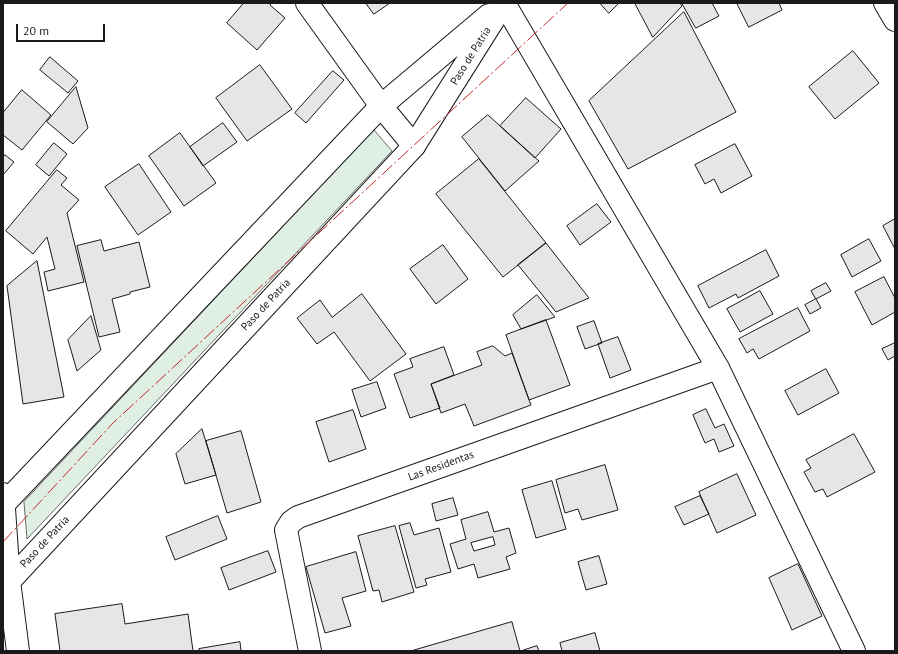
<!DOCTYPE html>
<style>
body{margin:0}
#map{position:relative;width:898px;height:654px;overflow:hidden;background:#fff;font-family:"PT Sans",sans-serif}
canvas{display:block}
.frame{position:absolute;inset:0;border:4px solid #1a1a1a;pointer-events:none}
.scale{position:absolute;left:16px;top:24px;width:89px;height:18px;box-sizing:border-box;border:2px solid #1a1a1a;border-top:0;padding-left:5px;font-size:12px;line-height:14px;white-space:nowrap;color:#1a1a1a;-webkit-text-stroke:3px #fff;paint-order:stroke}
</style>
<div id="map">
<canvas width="898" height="654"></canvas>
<div class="frame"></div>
<div class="scale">20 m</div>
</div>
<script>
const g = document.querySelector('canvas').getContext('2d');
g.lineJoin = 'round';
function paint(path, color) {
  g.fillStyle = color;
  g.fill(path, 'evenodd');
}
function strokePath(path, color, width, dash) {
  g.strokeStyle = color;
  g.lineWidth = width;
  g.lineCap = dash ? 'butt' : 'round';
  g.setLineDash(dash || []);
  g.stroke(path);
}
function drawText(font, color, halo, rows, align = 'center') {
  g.font = font + ' "PT Sans",sans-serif';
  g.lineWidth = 3;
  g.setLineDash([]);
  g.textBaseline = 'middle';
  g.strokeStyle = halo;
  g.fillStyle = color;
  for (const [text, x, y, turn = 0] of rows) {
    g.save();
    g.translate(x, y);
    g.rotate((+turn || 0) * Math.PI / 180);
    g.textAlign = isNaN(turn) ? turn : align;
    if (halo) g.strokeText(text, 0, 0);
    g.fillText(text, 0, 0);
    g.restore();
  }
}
const green = new Path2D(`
 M 374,130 L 392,151 L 27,539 L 24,502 Z`);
const building = new Path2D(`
 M 244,3 L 271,3 L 270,5 L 285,18 L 257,50 L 227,23 Z
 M 366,3 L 390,3 L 374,14 Z
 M 600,3 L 619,3 L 609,13 Z
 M 635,3 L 680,3 L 682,6 L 653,37 Z
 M 682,3 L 712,3 L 719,16 L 696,28 Z
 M 737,3 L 779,3 L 782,10 L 749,27 Z
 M 684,12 L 736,112 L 628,169 L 589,101 Z
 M 853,51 L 879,83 L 835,119 L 809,87 Z
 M 50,57 L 78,81 L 68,93 L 40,70 Z
 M 260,65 L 292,109 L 247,141 L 216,98 Z
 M 333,71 L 344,80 L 306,123 L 295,113 Z
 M 76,87 L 88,128 L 73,144 L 47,122 Z
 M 22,90 L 51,115 L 22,150 L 3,135 L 3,113 Z
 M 526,98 L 561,129 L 535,158 L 500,126 Z
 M 488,115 L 539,161 L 505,191 L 462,137 Z
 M 223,123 L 237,142 L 203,166 L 190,147 Z
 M 180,133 L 216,183 L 184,206 L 149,156 Z
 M 54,143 L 67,154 L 49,176 L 36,165 Z
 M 735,144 L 752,176 L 721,193 L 714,179 L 705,184 L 695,165 Z
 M 5,155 L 14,162 L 3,175 L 3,158 Z
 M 479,159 L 546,243 L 503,277 L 436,194 Z
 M 139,164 L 171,212 L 138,235 L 105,187 Z
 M 57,170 L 67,178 L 61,185 L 79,200 L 67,213 L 84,282 L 48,291 L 44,272 L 55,269 L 47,237 L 33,254 L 6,231 Z
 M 597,204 L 611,222 L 580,245 L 567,226 Z
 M 895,219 L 895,249 L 883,226 Z
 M 869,239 L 881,261 L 852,277 L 841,255 Z
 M 101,240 L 104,251 L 139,242 L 150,287 L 130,292 L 130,294 L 112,299 L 120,332 L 99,337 L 77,246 Z
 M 546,243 L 589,298 L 556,312 L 540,292 L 518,265 Z
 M 443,245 L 468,279 L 436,304 L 410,269 Z
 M 766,250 L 779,276 L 738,298 L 736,294 L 709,308 L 698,286 Z
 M 37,261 L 64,397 L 23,404 L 7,286 Z
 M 884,277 L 895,298 L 895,312 L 872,325 L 855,292 Z
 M 826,283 L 831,291 L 816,299 L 811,291 Z
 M 760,291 L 773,314 L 740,332 L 727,309 Z
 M 362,294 L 406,354 L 370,381 L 334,332 L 317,344 L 297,318 L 320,300 L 332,317 Z
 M 537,295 L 555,317 L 521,329 L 513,315 Z
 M 816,299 L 821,308 L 810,314 L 805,305 Z
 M 798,308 L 810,331 L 759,359 L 753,349 L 747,353 L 739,339 Z
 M 91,316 L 101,350 L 77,371 L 68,340 Z
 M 546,320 L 570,385 L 529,400 L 506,335 Z
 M 594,321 L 602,343 L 585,349 L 577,327 Z
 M 618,337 L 631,370 L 610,378 L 598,344 Z
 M 895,343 L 895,356 L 888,360 L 882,349 Z
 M 493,346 L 505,356 L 512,353 L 531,405 L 474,426 L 465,404 L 441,413 L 431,384 L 482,365 L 477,352 Z
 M 444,347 L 454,375 L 431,384 L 440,408 L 410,418 L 394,374 L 413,367 L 410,359 Z
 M 826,369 L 839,393 L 798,415 L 785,391 Z
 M 377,382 L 386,408 L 361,417 L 352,390 Z
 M 706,409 L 715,428 L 724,424 L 734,446 L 719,452 L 714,439 L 705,443 L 693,415 Z
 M 353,410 L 366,449 L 329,462 L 316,422 Z
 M 202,429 L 216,475 L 185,484 L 176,454 Z
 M 241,431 L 261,502 L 227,513 L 206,441 Z
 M 854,434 L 875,472 L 827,497 L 823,489 L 815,492 L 804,472 L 811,468 L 806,460 Z
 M 605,465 L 618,510 L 582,520 L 578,509 L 565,513 L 556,480 Z
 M 737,474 L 756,515 L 717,533 L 699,492 Z
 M 552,481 L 566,529 L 536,538 L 522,490 Z
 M 700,496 L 709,514 L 684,525 L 675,507 Z
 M 453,498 L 458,515 L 436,521 L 432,504 Z
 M 488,512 L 494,532 L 509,528 L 516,553 L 506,557 L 510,569 L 478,578 L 474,564 L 458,569 L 450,544 L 466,539 L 461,520 ZM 493,537 L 495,545 L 474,551 L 471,543 Z
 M 218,516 L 227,539 L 175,560 L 166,537 Z
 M 410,523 L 414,535 L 439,528 L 451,572 L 425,579 L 427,585 L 416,588 L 399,526 Z
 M 395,526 L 414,592 L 382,602 L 379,590 L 373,591 L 358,536 Z
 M 268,551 L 276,572 L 229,590 L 221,568 Z
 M 356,552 L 366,591 L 342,598 L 351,626 L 325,633 L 306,567 Z
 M 599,556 L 607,584 L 586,590 L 578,562 Z
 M 798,564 L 822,616 L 792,630 L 769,578 Z
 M 122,604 L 125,624 L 188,614 L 193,651 L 60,651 L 55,614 Z
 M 512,622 L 520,651 L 411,651 Z
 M 595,633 L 600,651 L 562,651 L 560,643 Z
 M 240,642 L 241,651 L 199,651 L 199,649 Z
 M 537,646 L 539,651 L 521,651 Z`);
const street = new Path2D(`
 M 307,3 L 381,106 L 414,146
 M 504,3 L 718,368 L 854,651
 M 3,494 L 9,581 L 18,651
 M 310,651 L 286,530 L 291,522 L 298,517 L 718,368`);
const secondary = new Path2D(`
 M 885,3 L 895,20
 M 3,505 L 381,106 L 489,15
 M 3,588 L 414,146 L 504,3`);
const power = new Path2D(`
 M 3,542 L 113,423 L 568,3`);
const streetNames = [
 ["Paso de Patria",471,56,-58],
 ["Paso de Patria",266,305,-47],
 ["Las Residentas",441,466,-20],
 ["Paso de Patria",45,542,-47]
];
paint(green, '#e0efe3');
strokePath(green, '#6a6a6a', 1);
paint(building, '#e6e6e6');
strokePath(building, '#1a1a1a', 1);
strokePath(street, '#1a1a1a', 24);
strokePath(secondary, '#1a1a1a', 24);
strokePath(street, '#fff', 22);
strokePath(secondary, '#fff', 22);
strokePath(power, '#c62828', 1, [14, 3, 2, 3]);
drawText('11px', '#1a1a1a', '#fff', streetNames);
</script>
